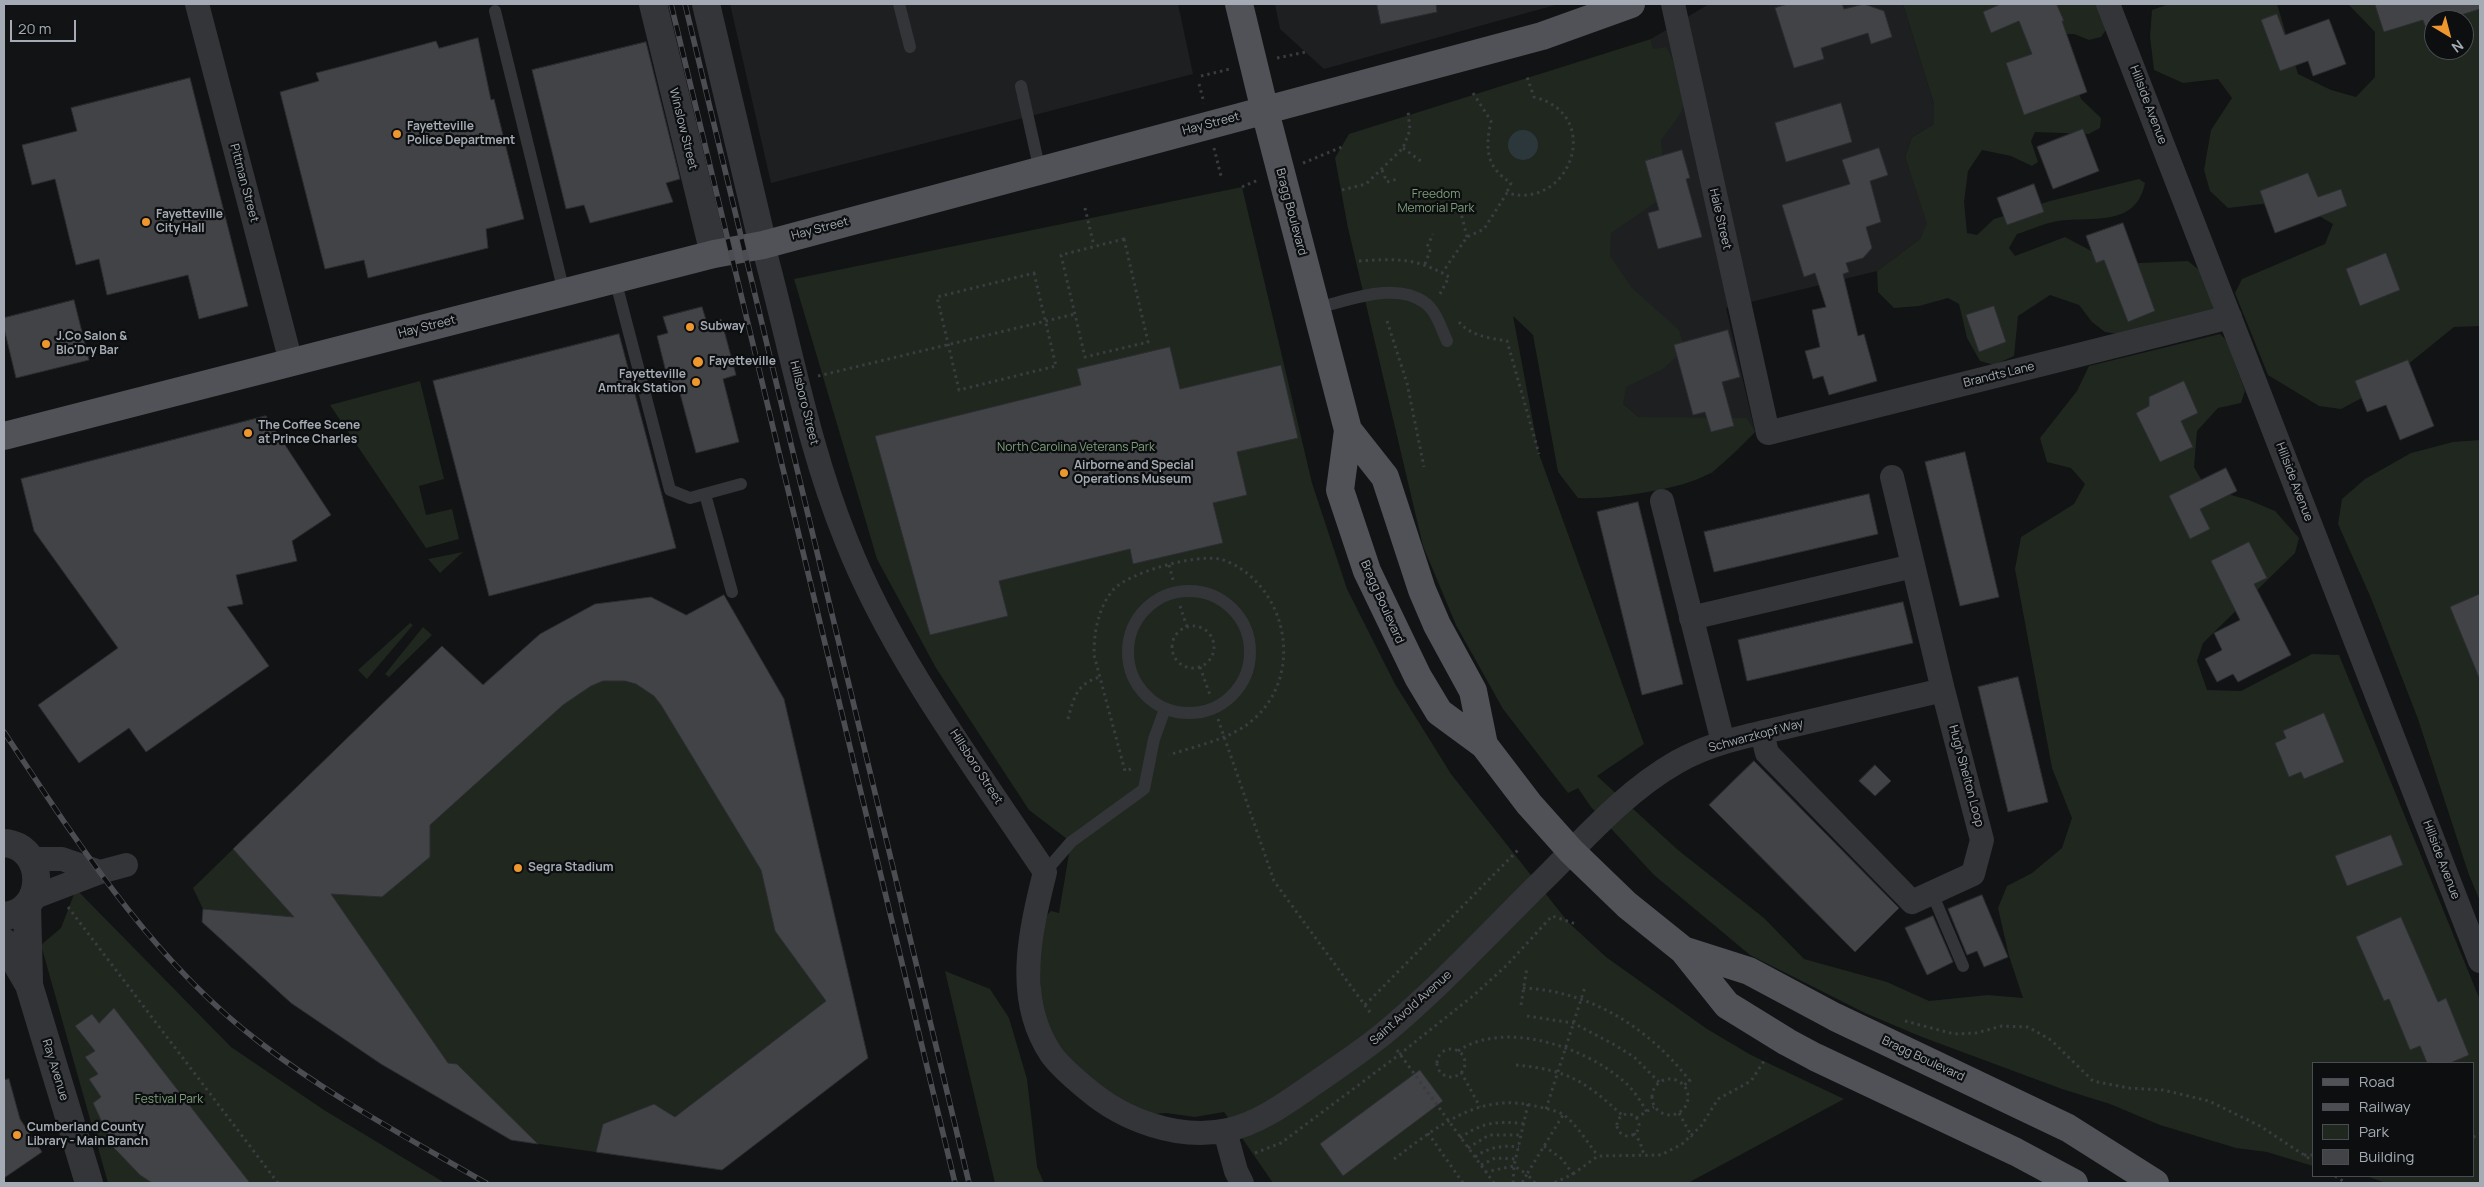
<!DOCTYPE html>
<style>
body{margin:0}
#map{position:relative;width:2484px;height:1187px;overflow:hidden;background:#121314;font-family:Manrope,sans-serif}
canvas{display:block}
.frame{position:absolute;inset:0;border:5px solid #a4abb4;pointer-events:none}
.legend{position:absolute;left:2312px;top:1062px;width:162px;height:115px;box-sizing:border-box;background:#0d0e0f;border:1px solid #494d51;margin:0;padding:6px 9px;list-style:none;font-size:15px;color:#a4abb4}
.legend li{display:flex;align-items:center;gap:10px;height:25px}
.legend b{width:25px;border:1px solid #494d51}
.north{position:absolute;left:2424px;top:10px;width:50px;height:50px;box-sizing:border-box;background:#0d0e0f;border:1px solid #494d51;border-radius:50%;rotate:143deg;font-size:14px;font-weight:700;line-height:20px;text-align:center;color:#a4abb4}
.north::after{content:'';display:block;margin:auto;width:18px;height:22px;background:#ef972f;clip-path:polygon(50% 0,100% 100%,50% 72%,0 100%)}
.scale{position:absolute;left:10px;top:20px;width:66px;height:22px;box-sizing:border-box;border:2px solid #a4abb4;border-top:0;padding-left:6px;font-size:15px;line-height:18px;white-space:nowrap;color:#a4abb4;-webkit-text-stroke:4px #0d0e0f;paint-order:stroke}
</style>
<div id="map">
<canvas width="2484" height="1187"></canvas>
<div class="frame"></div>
<ul class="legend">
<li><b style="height:6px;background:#505258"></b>Road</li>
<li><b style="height:6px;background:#4b4d52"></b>Railway</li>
<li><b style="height:14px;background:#1f271f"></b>Park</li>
<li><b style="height:14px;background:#414347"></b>Building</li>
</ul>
<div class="north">N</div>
<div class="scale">20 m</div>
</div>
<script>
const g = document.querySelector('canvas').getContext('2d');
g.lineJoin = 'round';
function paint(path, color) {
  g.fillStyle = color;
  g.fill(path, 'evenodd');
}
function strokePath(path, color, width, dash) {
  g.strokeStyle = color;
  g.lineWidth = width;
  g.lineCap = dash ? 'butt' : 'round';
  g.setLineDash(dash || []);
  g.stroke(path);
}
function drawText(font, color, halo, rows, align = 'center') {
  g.font = font + ' Manrope,sans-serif';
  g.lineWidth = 4.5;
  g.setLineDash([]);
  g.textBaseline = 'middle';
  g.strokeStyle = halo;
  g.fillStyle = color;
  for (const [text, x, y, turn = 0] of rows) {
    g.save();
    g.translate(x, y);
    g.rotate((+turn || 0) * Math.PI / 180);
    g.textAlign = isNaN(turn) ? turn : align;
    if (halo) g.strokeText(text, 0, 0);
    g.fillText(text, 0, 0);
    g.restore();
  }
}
const built = new Path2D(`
 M 730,4 L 1178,4 L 1193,74 L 771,183 Z
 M 1275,4 L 1559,4 L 1324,69 L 1280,29 Z
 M 1709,4 L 1903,4 L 1934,104 L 1934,124 L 1912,137 L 1905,157 L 1928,223 L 1920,239 L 1877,271 L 1726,308 L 1755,432 L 1712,473 L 1681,485 L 1639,417 L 1623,404 L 1584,172 L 1657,73 L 1651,39 Z`);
const green = new Path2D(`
 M 1903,4 L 2100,4 L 2106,30 L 2101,37 L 2089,40 L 2074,34 L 2055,34 L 2073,72 L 2081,99 L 2101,118 L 2100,128 L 2089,134 L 2035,132 L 2031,141 L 2038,162 L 2032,166 L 2011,156 L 1982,150 L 1968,171 L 1964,202 L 1967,233 L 1977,235 L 1994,219 L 2050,201 L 2139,179 L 2145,183 C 2136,228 2092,216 2058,221 C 2045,223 2030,230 2017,234 L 2009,248 L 2015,256 L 2065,237 L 2116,264 L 2188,261 L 2203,273 L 2215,312 L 2125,335 L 2105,332 L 2092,322 L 2079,305 L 2050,295 L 2018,316 L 2014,356 L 1994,365 L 1980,361 L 1967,338 L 1959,304 L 1948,298 L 1919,306 L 1894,308 L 1878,292 L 1877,271 L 1920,239 L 1927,223 L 1905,157 L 1912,137 L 1934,124 L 1934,104 Z
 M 2169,4 L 2277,4 L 2298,74 L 2331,90 L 2356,97 L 2375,77 L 2375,32 L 2348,4 L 2480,4 L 2480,326 L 2454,327 L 2375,391 L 2341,409 L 2319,406 L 2268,375 L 2235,293 L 2242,279 L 2325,244 L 2333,224 L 2305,208 L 2279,202 L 2228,208 L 2210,191 L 2204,170 L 2211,130 L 2232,98 L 2218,79 L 2183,83 L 2154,70 L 2150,37 L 2152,10 ZM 2434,20 L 2464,20 L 2464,50 L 2434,50 Z
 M 1651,39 L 1653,49 L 1666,47 C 1672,55 1685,89 1685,99 C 1684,113 1669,129 1661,140 L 1666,195 L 1611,233 L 1610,256 L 1632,288 L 1679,330 L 1685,349 L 1663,369 L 1626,387 L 1623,404 L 1639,417 L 1747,418 L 1755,432 C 1742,445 1728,460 1713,471 C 1689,489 1608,500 1578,498 L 1558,472 L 1533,335 L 1513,316 L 1539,454 L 1644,744 L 1597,776 L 1678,850 L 1764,918 L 1804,959 L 1887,982 L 1929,1001 L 1988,995 L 2023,998 L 2009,956 L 1998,908 L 2007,886 L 2032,873 L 2062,848 L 2072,818 L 2052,768 L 2015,569 L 2021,537 L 2074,504 L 2085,484 L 2071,468 L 2047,462 L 2040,438 L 2077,391 L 2089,366 L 2220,334 L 2227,341 L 2245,391 L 2241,403 L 2218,408 L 2197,431 L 2194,467 L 2206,488 L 2249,500 L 2275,511 L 2299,538 L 2295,553 L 2203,643 L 2197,661 L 2207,690 L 2241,691 L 2312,654 L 2339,655 L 2480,1000 L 2480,1183 L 2386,1183 L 2366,1176 L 2473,1176 L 2473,1063 L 2313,1063 L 2313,1166 L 2267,1152 L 2236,1148 L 2160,1125 L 2110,1104 L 2062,1089 L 1922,1037 L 1865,1013 L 1750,955 L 1654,875 L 1591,807 L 1578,788 L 1568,793 L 1503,709 L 1456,625 L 1423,546 L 1348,228 L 1335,158 L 1349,134 Z
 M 1242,187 L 1312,483 L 1347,589 L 1395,684 L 1451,774 L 1568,922 L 1606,957 L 1707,1029 L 1751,1055 L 1844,1099 L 1688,1183 L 1273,1183 L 1224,1112 L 1195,1117 L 1166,1113 L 1129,1116 L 1071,1076 L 1030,1006 L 1041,985 L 1039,959 L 1046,916 L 1051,911 L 1059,913 L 1071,842 L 1029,810 L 936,668 L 877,559 L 794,279 Z
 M 420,381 L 444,479 L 419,486 L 426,515 L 452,509 L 459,539 L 426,548 L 330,405 Z
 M 2480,440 L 2480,901 L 2469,875 L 2418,719 L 2371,598 L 2338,524 L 2342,499 L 2365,479 L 2411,453 L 2453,442 Z
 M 463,552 L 440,573 L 428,559 Z
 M 724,595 L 784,699 L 868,1058 L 722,1170 L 511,1140 L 202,922 L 203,909 L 193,888 L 442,646 L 483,684 L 540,634 L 595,604 L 686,615 Z
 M 410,623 L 413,625 L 367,679 L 358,670 Z
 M 423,627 L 432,635 L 389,677 L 385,674 Z
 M 76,889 L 231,1047 L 324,1110 L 445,1183 L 108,1183 L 41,945 L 61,928 Z
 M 945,971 L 990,989 L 1009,1018 L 1027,1079 L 1037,1167 L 1044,1183 L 995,1183 Z`);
const water = new Path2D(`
 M1508 145a15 15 0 1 1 30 0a15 15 0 1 1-30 0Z`);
const building = new Path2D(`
 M 1377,4 L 1436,4 L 1437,12 L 1381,24 Z
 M 1788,4 L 1842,4 L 1844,9 L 1864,4 L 1884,11 L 1892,37 L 1871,44 L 1868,33 L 1821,48 L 1824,59 L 1794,68 L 1775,8 Z
 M 2001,4 L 2060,4 L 2057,5 L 2064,21 L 2062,21 L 2087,92 L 2024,115 L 2006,63 L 2032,54 L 2019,21 L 1991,33 L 1983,12 Z
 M 2375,4 L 2480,4 L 2480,9 L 2445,20 L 2434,20 L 2434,23 L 2425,26 L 2423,20 L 2384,32 Z
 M 2277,14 L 2285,35 L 2329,19 L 2346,64 L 2313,76 L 2308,61 L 2280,71 L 2261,20 Z
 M 478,38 L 491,100 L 494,99 L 524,219 L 486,229 L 488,248 L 368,278 L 364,260 L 325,269 L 280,92 L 319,81 L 316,73 L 366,60 L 436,41 L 439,48 Z
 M 646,42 L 680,179 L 666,183 L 673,202 L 590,223 L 584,205 L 566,209 L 532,70 Z
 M 190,78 L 248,306 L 199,319 L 188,275 L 107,295 L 99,259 L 76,265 L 55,179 L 32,185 L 22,145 L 77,131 L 71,108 Z
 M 1841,103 L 1852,142 L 1786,162 L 1775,123 Z
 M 2083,129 L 2099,171 L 2053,189 L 2037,147 Z
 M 1879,148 L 1888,175 L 1870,181 L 1881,222 L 1866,227 L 1872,248 L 1863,258 L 1846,263 L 1849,272 L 1843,274 L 1858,336 L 1864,334 L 1877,381 L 1829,395 L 1823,376 L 1813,379 L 1805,351 L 1820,347 L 1812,310 L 1826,307 L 1815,273 L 1804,277 L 1782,205 L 1850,184 L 1842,160 Z
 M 1682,150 L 1690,178 L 1686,179 L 1702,237 L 1658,249 L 1648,213 L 1659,210 L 1645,161 Z
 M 2308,173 L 2318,197 L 2341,189 L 2347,206 L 2275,233 L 2260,191 Z
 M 2034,184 L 2044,212 L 2007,225 L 1997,198 Z
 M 2123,223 L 2155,311 L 2128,322 L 2104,260 L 2096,263 L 2086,236 Z
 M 2386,253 L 2400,290 L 2360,306 L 2346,269 Z
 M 74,300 L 89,360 L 16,378 L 4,328 L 4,318 Z
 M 1994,306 L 2006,342 L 1979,352 L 1966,315 Z
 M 702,307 L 707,323 L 721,319 L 736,375 L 723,379 L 739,442 L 696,453 L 678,386 L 670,388 L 657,336 L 668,333 L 663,317 Z
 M 1728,330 L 1740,377 L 1722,382 L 1734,426 L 1711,432 L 1705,412 L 1693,415 L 1674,345 Z
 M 619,334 L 676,548 L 489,596 L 433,381 Z
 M 1170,347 L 1180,389 L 1281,365 L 1298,438 L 1237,452 L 1247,495 L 1213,503 L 1223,543 L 1133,564 L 1130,549 L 999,581 L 1008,616 L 930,635 L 875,436 L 1081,385 L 1077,369 Z
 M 2408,360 L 2434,426 L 2400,440 L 2386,405 L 2367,412 L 2355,381 Z
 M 2184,381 L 2198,413 L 2181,421 L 2193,447 L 2160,462 L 2136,413 L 2149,406 L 2149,397 Z
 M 266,416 L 331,515 L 292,541 L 297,561 L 236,575 L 243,604 L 227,607 L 269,666 L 146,752 L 129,728 L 79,763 L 38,705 L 118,648 L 34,531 L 21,479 Z
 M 1965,452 L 1999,597 L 1960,606 L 1925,462 Z
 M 2226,468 L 2237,491 L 2200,509 L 2210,529 L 2190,539 L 2169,496 Z
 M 1869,494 L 1878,534 L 1714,572 L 1704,532 Z
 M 1638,502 L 1683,684 L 1642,695 L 1597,512 Z
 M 2249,542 L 2267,578 L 2254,584 L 2291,655 L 2238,682 L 2233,674 L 2217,682 L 2205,659 L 2222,650 L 2214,633 L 2240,620 L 2211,561 Z
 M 2480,594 L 2480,680 L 2450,607 Z
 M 724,595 L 784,699 L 868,1058 L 722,1170 L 596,1152 L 603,1124 L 654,1104 L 675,1117 L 826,1001 L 775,931 L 761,870 L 661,705 L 654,696 L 636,684 L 625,681 L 603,681 L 591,686 L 563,705 L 430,825 L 430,857 L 382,897 L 331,894 L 448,1063 L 457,1064 L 538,1144 L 511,1140 L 381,1064 L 291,1003 L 202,922 L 203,909 L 294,917 L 233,849 L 442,646 L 483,685 L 540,634 L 595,604 L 651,597 L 686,615 Z
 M 1903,602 L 1913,643 L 1747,681 L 1738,640 Z
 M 2018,677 L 2048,802 L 2008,812 L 1978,687 Z
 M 2324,713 L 2344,762 L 2304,779 L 2301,772 L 2289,777 L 2275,743 L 2286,738 L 2283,731 Z
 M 1754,761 L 1899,908 L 1855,952 L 1709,805 Z
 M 1875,765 L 1891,781 L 1875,796 L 1859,781 Z
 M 2391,835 L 2403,865 L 2347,886 L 2335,856 Z
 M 1982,895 L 2008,957 L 1984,967 L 1977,951 L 1967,955 L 1948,909 Z
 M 1933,916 L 1953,962 L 1927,975 L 1905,928 Z
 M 2401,917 L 2438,1002 L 2446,998 L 2469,1055 L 2450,1063 L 2427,1063 L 2420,1046 L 2410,1050 L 2389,999 L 2384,1001 L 2356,937 Z
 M 114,1008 L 250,1183 L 152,1183 L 140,1175 L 114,1148 L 93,1103 L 101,1097 L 89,1079 L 98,1074 L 85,1057 L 95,1051 L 75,1026 L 92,1014 L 99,1023 Z
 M 1420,1070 L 1443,1101 L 1343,1176 L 1320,1144 Z
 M 9,1079 L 20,1119 L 42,1152 L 4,1178 L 4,1080 Z`);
const path = new Path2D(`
 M 1277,58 L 1306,52
 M 1201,76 L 1230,69
 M 1199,84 L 1204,103
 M 1473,93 L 1491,121 C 1485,149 1486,167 1511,183 L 1507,192
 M 1214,148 L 1221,176
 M 1403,148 L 1422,162
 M 1303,163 L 1342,147
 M 1382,170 L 1387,182 L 1397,179
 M 1242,187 L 1258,180
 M 1342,190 L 1366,184 L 1403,148 L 1410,130 L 1408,111
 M 1085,208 L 1094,246
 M 1467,237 L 1461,213 L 1468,204
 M 1124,239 L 1148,342 L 1085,357 L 1061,255 Z
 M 1359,261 C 1392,259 1412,257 1442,273 L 1467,237 L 1484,229 L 1507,193 C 1570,211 1605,115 1534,97 L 1527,77
 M 1425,264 L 1430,251 L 1427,247 L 1433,234
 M 1034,273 L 1056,366 L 959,390 L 937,297 Z
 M 1440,294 L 1449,277 L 1442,273
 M 1387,321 L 1407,383 L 1424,467
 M 1459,322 C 1471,336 1489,338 1507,341 L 1539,454
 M 818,376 L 1075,314
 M 1169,565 L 1173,580
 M 1180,606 L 1187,627
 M1172 647a21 21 0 1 1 42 0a21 21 0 1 1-42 0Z
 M 1200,667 L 1210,695
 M 1068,719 C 1074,697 1076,685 1099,677
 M 1218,719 L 1274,881 L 1372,1015
 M 1131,769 L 1125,771 L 1094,655 C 1094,632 1098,608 1113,590 C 1129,572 1196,554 1220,559 C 1225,560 1233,564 1238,567 C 1289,598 1301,676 1255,718 C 1233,739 1198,745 1169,755
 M 68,907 L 278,1183
 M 1523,988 C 1591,991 1649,1028 1690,1081 L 1684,1085
 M 1365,1005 L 1519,849
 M 1521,1005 L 1527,967
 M 1527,1016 L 1573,1023 L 1615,1045 L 1634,1057 L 1659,1082
 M 1905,1021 L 1954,1034 L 1976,1033 L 2002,1026 L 2028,1027 L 2051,1040 L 2093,1081 L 2128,1088 L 2163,1090 L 2209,1101 L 2260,1126 L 2313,1161
 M1437 1063a14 14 0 1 1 28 0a14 14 0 1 1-28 0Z
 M 1397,1050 L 1494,1183
 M 1458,1051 C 1503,1020 1582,1046 1621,1079 C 1632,1087 1640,1100 1647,1112
 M 1516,1065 C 1568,1070 1585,1081 1623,1116
 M 1461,1072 L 1480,1107
 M1652 1097a18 18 0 1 1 36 0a18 18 0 1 1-36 0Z
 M 1546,1109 L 1585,987
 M 1679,1113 L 1692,1137
 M1617 1125a11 11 0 1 1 22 0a11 11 0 1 1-22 0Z
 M 1636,1118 L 1654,1107
 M 1428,1133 L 1463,1183
 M 1634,1133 L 1640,1142 L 1644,1155
 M 2473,1137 L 2480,1134
 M 1460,1138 C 1480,1123 1499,1120 1524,1124
 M 1544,1146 L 1562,1159 L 1573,1174 L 1554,1183
 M 1468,1148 L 1489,1135 L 1522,1135
 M 1255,1153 L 1281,1143 L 1400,1054 L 1474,995 L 1507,965 L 1552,916 L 1576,924
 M 2304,1155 L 2313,1155
 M 1475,1157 C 1489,1147 1502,1145 1519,1147
 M 1394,1159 C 1437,1127 1478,1092 1535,1106 C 1543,1108 1556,1110 1564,1115 C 1577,1125 1588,1143 1598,1156
 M 1481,1165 L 1495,1158 L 1516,1159
 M 1485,1172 L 1514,1166 L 1527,1174 L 1522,1183
 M 1573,1174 L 1598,1156 L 1661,1155 L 1682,1144 L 1701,1126 L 1718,1099 L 1751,1081 L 1766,1058
 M 2335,1176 L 2346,1183
 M 1513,1183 L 1514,1166 L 1528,1104
 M 1535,1183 L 1527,1174 L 1563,1115`);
const service = new Path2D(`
 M 899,4 L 910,47
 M 495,11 L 564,292
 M 1021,86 L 1040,171
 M 615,279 L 670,490 L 690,498 L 741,484
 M 1316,308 C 1348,301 1394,281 1424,302 C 1436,310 1441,328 1447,341
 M 705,494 L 732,592
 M1128 652a61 61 0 1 1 122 0a61 61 0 1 1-122 0Z
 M 1045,872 L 1071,842 L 1144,789 L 1154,739 L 1165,709
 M 1932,893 L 1963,966`);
const minor = new Path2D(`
 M 197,4 L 291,362
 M 1673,4 L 1768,433 L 2230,317
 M 2108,4 L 2480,961
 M 763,245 C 790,344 808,447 847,542 C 893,658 976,768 1045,872 C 1030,932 1014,999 1051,1054 C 1061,1068 1075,1079 1087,1089 C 1123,1120 1179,1141 1228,1130 C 1263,1122 1291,1099 1321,1079 C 1341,1065 1362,1051 1382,1035 C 1440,987 1491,931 1545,878 C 1586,837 1626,791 1677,762 C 1712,742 1752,735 1790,726 C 1841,714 1892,702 1943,690
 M 1662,501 L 1723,742
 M 1691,618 L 1913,566
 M 1762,733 L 1767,753 L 1912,902 L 1973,874 L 1982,840 L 1943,690 L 1892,477
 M 31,859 L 62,859 L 100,872
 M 32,898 L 100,872 L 126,865
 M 1225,1131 L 1236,1171 L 1242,1183`);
const tertiary = new Path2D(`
 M 653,4 L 714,254
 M 706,4 L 763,245
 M 4,843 C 47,846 47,913 4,916
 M 27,905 L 29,981
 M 4,942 L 29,985 L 89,1183`);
const primary = new Path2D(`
 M 1239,4 L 1265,111 L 1348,430 L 1340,490 L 1367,571 L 1418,677 L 1439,712 L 1484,745 L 1529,804 L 1571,851 L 1627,905 L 1683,950 L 1727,1005 L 1787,1042 L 1815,1057 L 2016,1152 L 2074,1183
 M 1348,430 L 1385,477 L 1422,590 L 1437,625 L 1473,691 L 1484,745
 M 4,436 L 714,254 L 763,245 L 1542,36 L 1631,4
 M 1683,950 L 1749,971 L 1835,1017 L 2068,1128 L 2155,1183`);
const rail = new Path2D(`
 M 671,4 L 955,1183
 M 685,4 L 969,1183
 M 4,732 C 78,843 151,959 258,1041 C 329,1096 408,1138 486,1183`);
const markers = [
 [397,134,5,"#ef972f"],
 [146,222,5,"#ef972f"],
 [690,327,5,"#ef972f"],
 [46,344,5,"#ef972f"],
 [698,362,6,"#ef972f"],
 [696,382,5,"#ef972f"],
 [248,433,5,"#ef972f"],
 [1064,473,5,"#ef972f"],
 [518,868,5,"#ef972f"],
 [17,1135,5,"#ef972f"]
];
const streetNames = [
 ["Hillside Avenue",2148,105,69],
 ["Hay Street",1211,124,-15],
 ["Winslow Street",683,129,76],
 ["Pittman Street",244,183,75],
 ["Bragg Boulevard",1291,212,75],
 ["Hale Street",1720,219,77],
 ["Hay Street",820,229,-15],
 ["Hay Street",427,327,-14],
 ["Brandts Lane",1999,375,-14],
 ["Hillsboro Street",804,403,76],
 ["Hillside Avenue",2294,482,69],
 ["Bragg Boulevard",1382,602,66],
 ["Schwarzkopf Way",1756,736,-15],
 ["Hillsboro Street",976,767,57],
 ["Hugh Shelton Loop",1966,776,75],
 ["Hillside Avenue",2441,860,69],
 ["Saint Avold Avenue",1411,1008,-42],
 ["Bragg Boulevard",1923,1059,25],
 ["Ray Avenue",55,1070,73]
];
const poiNames = [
 ["Fayetteville",407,127],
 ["Police Department",407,141],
 ["Fayetteville",156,215],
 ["City Hall",156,229],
 ["Subway",700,327],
 ["J.Co Salon &",56,337],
 ["Blo'Dry Bar",56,351],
 ["Fayetteville",709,362],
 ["Fayetteville",686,375,"right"],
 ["Amtrak Station",686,389,"right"],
 ["The Coffee Scene",258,426],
 ["at Prince Charles",258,440],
 ["Airborne and Special",1074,466],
 ["Operations Museum",1074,480],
 ["Segra Stadium",528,868],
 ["Cumberland County",27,1128],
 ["Library - Main Branch",27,1142]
];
const parkNames = [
 ["Freedom",1436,195],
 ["Memorial Park",1436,209],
 ["North Carolina Veterans Park",1076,448],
 ["Festival Park",169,1100]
];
paint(built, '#1e1f21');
paint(green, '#1f271f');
paint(water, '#2c373c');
paint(building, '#414347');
strokePath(building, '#2c2d30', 1);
strokePath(path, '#3a3c40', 3, [2.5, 4]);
strokePath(service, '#333539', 12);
strokePath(minor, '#333539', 24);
strokePath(tertiary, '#333539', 28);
strokePath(primary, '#505258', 28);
strokePath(rail, '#4b4d52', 5.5);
strokePath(rail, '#0d0e0f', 4, [11]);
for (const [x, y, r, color] of markers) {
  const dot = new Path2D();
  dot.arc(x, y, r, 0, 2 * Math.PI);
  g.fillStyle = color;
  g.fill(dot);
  strokePath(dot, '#0d0e0f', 2);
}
drawText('12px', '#a4abb4', '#0d0e0f', streetNames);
drawText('bold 12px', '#a4abb4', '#0d0e0f', poiNames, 'left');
drawText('12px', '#7d9f7b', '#0d0e0f', parkNames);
</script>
